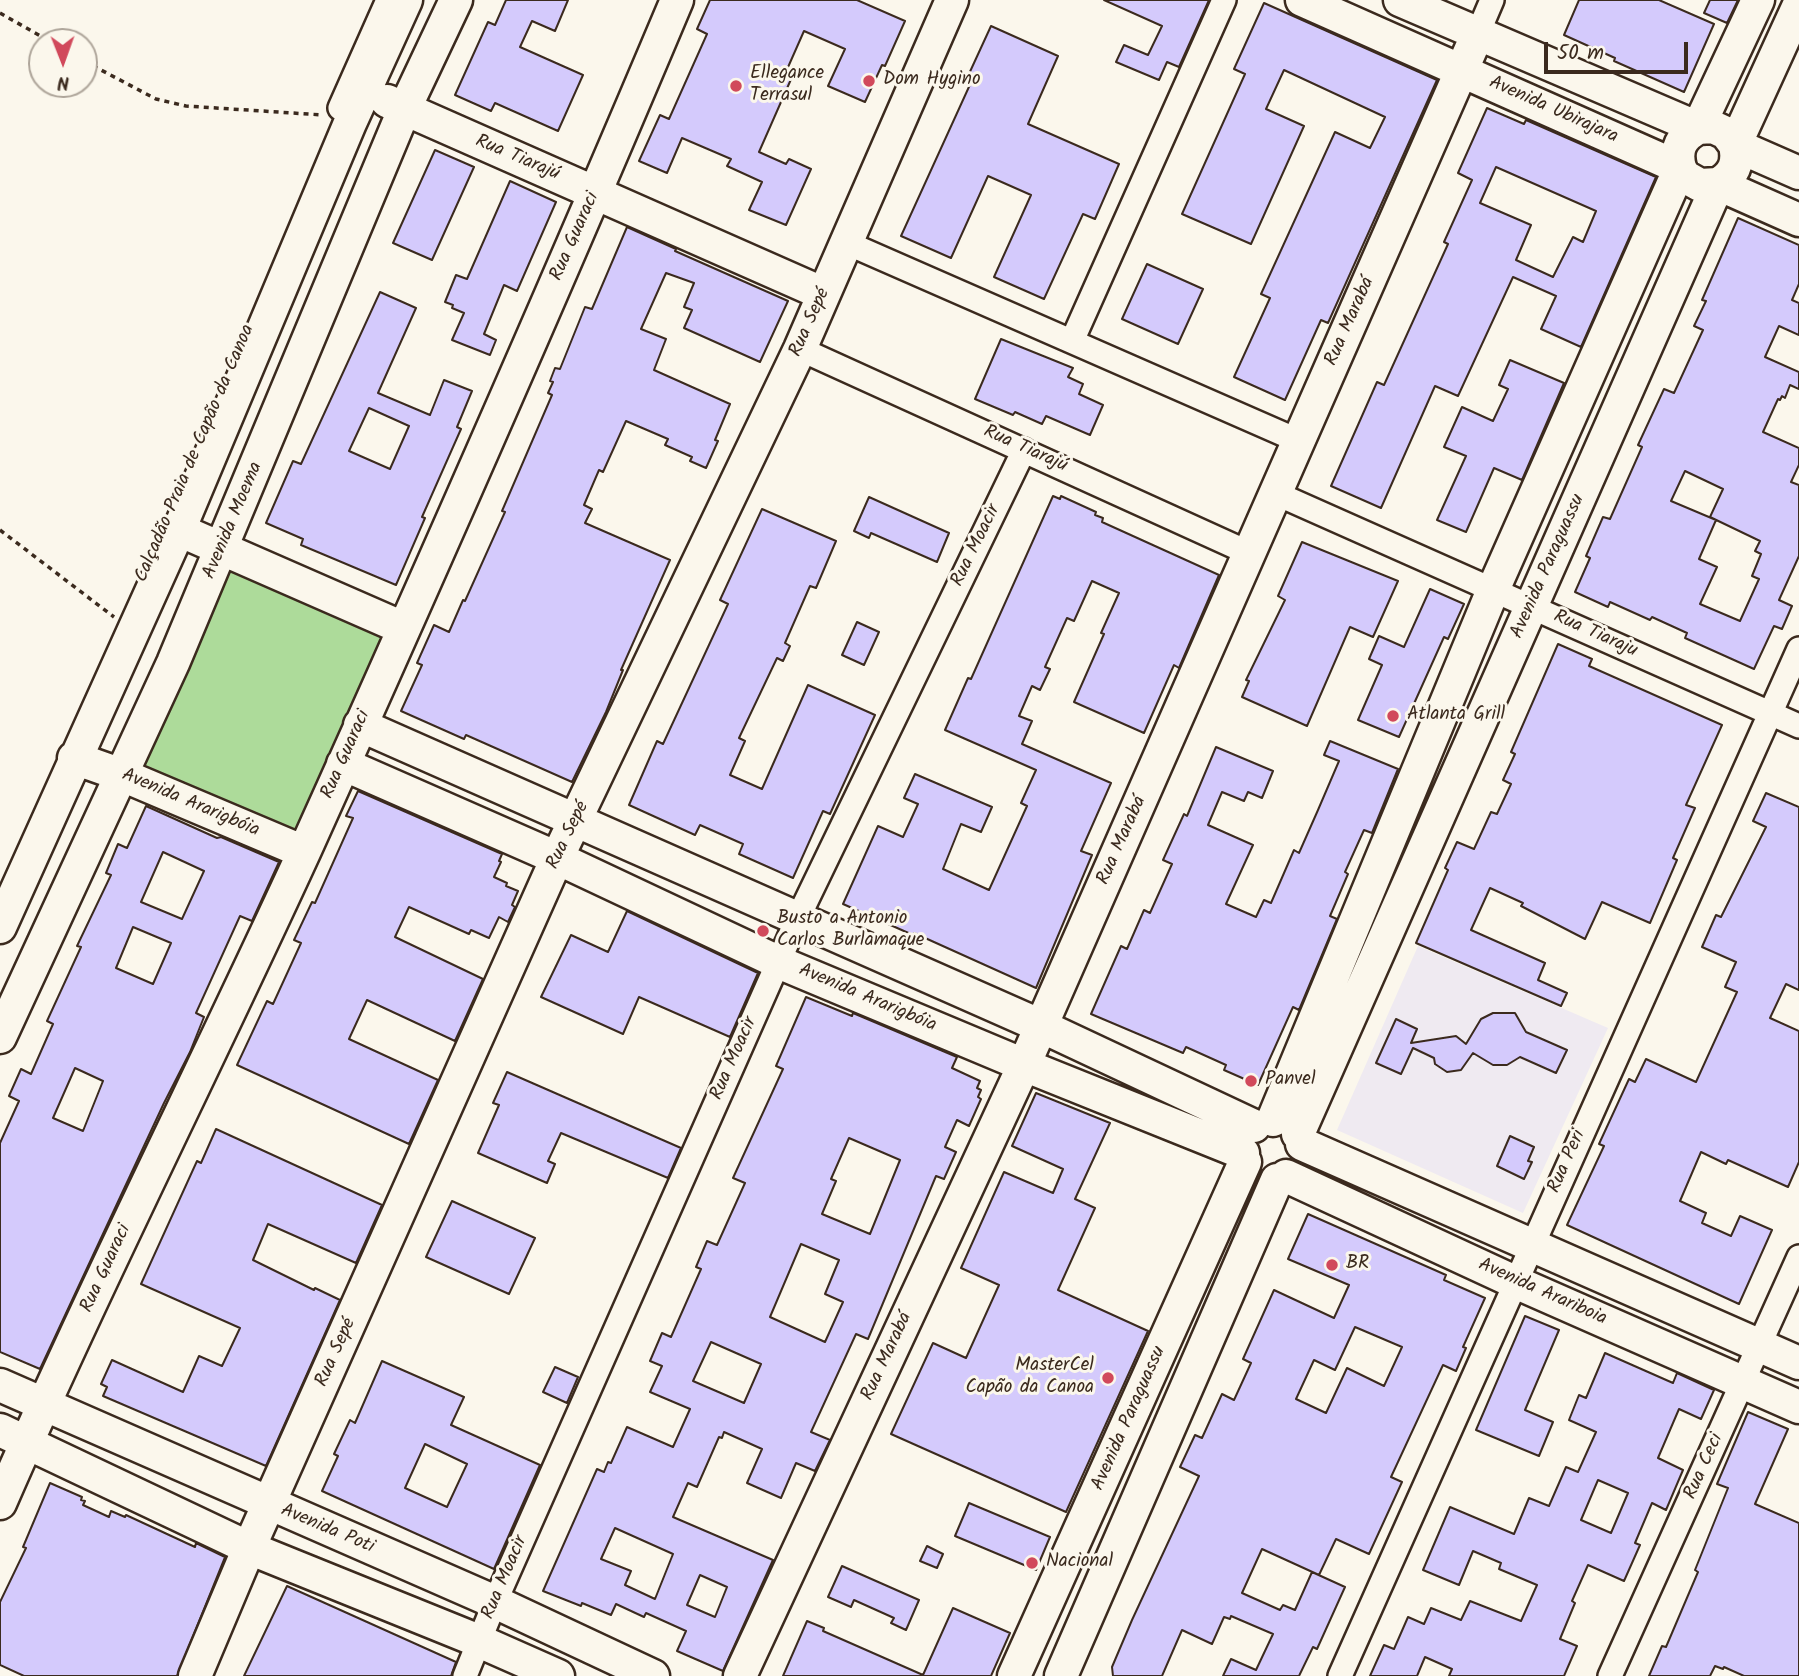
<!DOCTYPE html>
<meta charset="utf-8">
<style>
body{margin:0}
#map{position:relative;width:1799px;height:1676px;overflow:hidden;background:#fbf7ec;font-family:Kalam,sans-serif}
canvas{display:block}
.north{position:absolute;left:28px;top:28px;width:70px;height:70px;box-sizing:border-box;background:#fbf7ec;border:2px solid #aea59a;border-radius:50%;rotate:179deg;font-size:19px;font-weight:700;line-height:28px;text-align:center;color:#3b2a1e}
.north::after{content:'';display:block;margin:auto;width:24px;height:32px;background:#d1495b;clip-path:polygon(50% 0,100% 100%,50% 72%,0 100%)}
.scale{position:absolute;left:1544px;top:42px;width:144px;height:32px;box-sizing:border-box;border:4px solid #3b2a1e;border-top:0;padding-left:9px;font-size:21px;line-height:24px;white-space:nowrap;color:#3b2a1e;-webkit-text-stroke:5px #fbf7ec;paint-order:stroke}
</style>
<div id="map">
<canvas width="1799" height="1676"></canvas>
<div class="north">N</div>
<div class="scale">50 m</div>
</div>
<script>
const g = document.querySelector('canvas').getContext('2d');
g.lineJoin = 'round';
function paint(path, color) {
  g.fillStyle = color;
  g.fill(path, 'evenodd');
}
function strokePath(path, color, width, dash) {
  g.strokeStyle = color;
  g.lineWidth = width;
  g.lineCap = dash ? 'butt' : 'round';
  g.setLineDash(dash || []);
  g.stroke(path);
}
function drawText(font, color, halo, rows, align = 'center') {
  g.font = font + ' Kalam,sans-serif';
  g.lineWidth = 6;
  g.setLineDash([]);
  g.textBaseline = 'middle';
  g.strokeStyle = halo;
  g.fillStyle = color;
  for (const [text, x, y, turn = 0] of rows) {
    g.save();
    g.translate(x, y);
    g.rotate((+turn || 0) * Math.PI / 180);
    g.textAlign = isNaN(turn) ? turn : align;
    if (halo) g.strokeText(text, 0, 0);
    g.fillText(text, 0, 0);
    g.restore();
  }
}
const built = new Path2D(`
 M 1418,946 L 1608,1028 L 1523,1213 L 1337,1130 Z`);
const green = new Path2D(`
 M 226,560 L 385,632 L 297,839 L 138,769 Z`);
const building = new Path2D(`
 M 506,0 L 568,0 L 555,31 L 532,21 L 520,47 L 583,75 L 558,131 L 495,103 L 491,111 L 455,95 L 488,22 L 495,25 Z
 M 710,0 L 857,0 L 905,21 L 885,66 L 882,65 L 865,102 L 828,86 L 845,49 L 804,31 L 785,74 L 792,77 L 759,152 L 786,164 L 789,159 L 811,169 L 786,225 L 749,210 L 762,182 L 727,166 L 731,159 L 682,138 L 667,173 L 639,161 L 660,115 L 669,119 L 707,34 L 697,29 Z
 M 1104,0 L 1209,0 L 1179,67 L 1167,62 L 1159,80 L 1116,62 L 1124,45 L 1148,55 L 1162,26 Z
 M 1579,0 L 1659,0 L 1714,24 L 1684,92 L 1614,61 L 1615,58 L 1564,35 Z
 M 1710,0 L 1738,0 L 1727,23 L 1704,13 Z
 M 1264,3 L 1437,80 L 1328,323 L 1321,320 L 1285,400 L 1234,377 L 1270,298 L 1261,294 L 1335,132 L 1370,148 L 1385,117 L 1284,70 L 1266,109 L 1304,126 L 1251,244 L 1182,214 L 1245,74 L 1234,69 Z
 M 991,26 L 1058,56 L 1028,124 L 1119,164 L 1095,219 L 1083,214 L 1044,299 L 994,277 L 1031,195 L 988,176 L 951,258 L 901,236 L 973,78 L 968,76 Z
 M 1487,108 L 1524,124 L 1526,120 L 1656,177 L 1581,347 L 1541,329 L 1556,296 L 1513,277 L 1458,396 L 1435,386 L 1381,508 L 1331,486 L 1377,382 L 1384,385 L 1448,244 L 1444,242 L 1472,180 L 1458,173 ZM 1496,167 L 1596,211 L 1583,242 L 1573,237 L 1553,277 L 1516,260 L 1531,225 L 1480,203 Z
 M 435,150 L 474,167 L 432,260 L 393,243 Z
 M 510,181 L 556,202 L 517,291 L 504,285 L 484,334 L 496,340 L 490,355 L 452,340 L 464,313 L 452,308 L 453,305 L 445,302 L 456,275 L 467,279 Z
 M 1738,218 L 1799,245 L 1799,284 L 1792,300 L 1799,303 L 1799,335 L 1779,326 L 1765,357 L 1799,372 L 1799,389 L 1790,385 L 1785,398 L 1782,396 L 1780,400 L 1778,399 L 1763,432 L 1799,448 L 1799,465 L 1791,482 L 1799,485 L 1799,556 L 1779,600 L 1792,606 L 1782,629 L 1774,626 L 1754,669 L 1685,638 L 1687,633 L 1652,617 L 1650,620 L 1610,602 L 1608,607 L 1575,592 L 1590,558 L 1586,556 L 1603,517 L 1610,519 L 1642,447 L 1638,445 L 1664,389 L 1674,393 L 1703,330 L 1694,326 L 1706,301 L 1702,300 ZM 1685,471 L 1723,489 L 1710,517 L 1760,541 L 1755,551 L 1761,554 L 1752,576 L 1759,579 L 1740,621 L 1700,604 L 1717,567 L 1699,559 L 1716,520 L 1671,501 Z
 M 627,227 L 676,249 L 675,251 L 788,301 L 760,362 L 684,328 L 692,310 L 684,307 L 694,283 L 666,273 L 641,329 L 666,339 L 654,370 L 730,404 L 715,440 L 718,441 L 706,468 L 690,461 L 692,457 L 665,445 L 668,439 L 626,421 L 603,472 L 599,470 L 584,505 L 592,509 L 585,523 L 670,560 L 621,670 L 623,670 L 606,712 L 572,782 L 466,735 L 464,739 L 401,711 L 422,665 L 417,663 L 434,625 L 449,632 L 463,600 L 465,601 L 505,512 L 502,511 L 552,395 L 548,393 L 553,382 L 550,381 L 555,368 L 560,369 L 585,307 L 592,309 Z
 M 1147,264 L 1203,289 L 1178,344 L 1122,319 Z
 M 380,292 L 416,308 L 378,393 L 430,415 L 444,380 L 472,391 L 457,427 L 461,429 L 422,517 L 425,518 L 396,585 L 301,545 L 303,539 L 266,523 L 293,461 L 301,464 ZM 369,408 L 409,426 L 390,469 L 349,451 Z
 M 1001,339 L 1073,368 L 1068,377 L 1083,384 L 1079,394 L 1103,405 L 1090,435 L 1046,416 L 1042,424 L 1015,412 L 1013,415 L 975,399 Z
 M 1510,360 L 1564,383 L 1522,480 L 1494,468 L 1466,532 L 1437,520 L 1466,456 L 1444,447 L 1462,407 L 1493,421 L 1508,389 L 1499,385 Z
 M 1053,496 L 1060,499 L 1061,496 L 1096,512 L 1095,515 L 1103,518 L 1102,522 L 1219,575 L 1179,668 L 1174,665 L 1144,733 L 1074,702 L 1104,634 L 1101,633 L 1119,593 L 1092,581 L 1074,621 L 1067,618 L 1045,667 L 1050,669 L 1040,690 L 1032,686 L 1019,716 L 1032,721 L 1022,744 L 1111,783 L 1081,851 L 1092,855 L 1036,988 L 914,933 L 913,935 L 843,904 L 878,826 L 903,837 L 918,804 L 904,798 L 915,774 L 992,807 L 981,832 L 961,824 L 943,869 L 989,890 L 1027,806 L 1021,803 L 1036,770 L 945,730 L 968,678 L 971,679 Z
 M 869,497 L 949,533 L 937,562 L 871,533 L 869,538 L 854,531 Z
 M 762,509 L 836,541 L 816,588 L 810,586 L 785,643 L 790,646 L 783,661 L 777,658 L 739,738 L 745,741 L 730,775 L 762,789 L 808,685 L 875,715 L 830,814 L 823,811 L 793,878 L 739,854 L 743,844 L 700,825 L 695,835 L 629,805 L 657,741 L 663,744 L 728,604 L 720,600 Z
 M 1302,542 L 1398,581 L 1373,637 L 1350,627 L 1307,726 L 1242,697 L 1249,681 L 1246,680 L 1285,600 L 1278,596 Z
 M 1430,589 L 1464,604 L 1448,639 L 1444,637 L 1399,737 L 1358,720 L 1382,665 L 1369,659 L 1379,636 L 1404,647 Z
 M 857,622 L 879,632 L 864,665 L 842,655 Z
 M 1558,644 L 1592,659 L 1589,666 L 1722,725 L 1686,805 L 1695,808 L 1673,858 L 1677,860 L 1650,923 L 1602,902 L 1585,939 L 1521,906 L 1523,903 L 1490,888 L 1471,930 L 1545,963 L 1538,980 L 1567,993 L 1561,1006 L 1416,943 L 1448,870 L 1445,868 L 1457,842 L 1474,849 L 1491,812 L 1497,814 L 1511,784 L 1503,780 L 1515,754 L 1511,752 Z
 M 1330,741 L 1398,769 L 1372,833 L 1364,830 L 1345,872 L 1348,874 L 1330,916 L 1337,919 L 1299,1010 L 1293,1007 L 1258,1085 L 1224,1070 L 1226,1065 L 1186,1047 L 1183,1053 L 1091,1014 L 1121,946 L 1127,949 L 1144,910 L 1150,913 L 1172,864 L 1163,860 L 1184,814 L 1187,816 L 1216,747 L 1273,771 L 1262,798 L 1248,792 L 1244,801 L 1222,792 L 1208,825 L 1253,845 L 1226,904 L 1256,917 L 1264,900 L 1271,903 L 1294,850 L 1299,853 L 1318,810 L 1339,761 L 1324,755 Z
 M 358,791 L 502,854 L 499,861 L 501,862 L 494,877 L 507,883 L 506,886 L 518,891 L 512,905 L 515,907 L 508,922 L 499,917 L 489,938 L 471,930 L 469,934 L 409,907 L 395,937 L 483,979 L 455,1041 L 367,1000 L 349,1039 L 438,1080 L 409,1144 L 237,1065 L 267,1001 L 273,1004 L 301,943 L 294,940 L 312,902 L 315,903 L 353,818 L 346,816 Z
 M 1766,793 L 1799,807 L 1799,990 L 1786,984 L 1770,1018 L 1799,1031 L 1799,1162 L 1788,1187 L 1728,1160 L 1726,1164 L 1701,1152 L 1680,1201 L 1706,1213 L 1702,1223 L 1731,1236 L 1740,1216 L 1772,1230 L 1739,1304 L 1567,1225 L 1604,1146 L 1599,1144 L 1629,1079 L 1635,1082 L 1646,1059 L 1696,1082 L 1737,992 L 1725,987 L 1736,962 L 1702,947 L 1716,915 L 1721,917 L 1766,827 L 1753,821 Z
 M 146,806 L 217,838 L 221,837 L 279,862 L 252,921 L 240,916 L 196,1013 L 204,1017 L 190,1052 L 164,1103 L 40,1369 L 0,1352 L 0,1143 L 19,1101 L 9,1096 L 21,1069 L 31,1074 L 53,1024 L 47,1021 L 81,947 L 77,946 L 111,875 L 106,873 L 118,844 L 127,848 ZM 163,852 L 204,871 L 182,919 L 141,902 ZM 133,927 L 171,943 L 153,984 L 116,968 ZM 75,1068 L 103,1081 L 83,1131 L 53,1118 Z
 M 627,911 L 758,973 L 730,1037 L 639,997 L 623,1034 L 541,997 L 571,935 L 608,952 Z
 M 806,997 L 852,1016 L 853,1013 L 957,1057 L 952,1068 L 980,1081 L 977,1088 L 981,1090 L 978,1097 L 981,1099 L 969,1126 L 957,1120 L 945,1147 L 956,1152 L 944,1179 L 936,1176 L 868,1339 L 856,1334 L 811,1432 L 830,1440 L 815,1471 L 796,1463 L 781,1498 L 747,1483 L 762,1449 L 724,1432 L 722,1438 L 719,1437 L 697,1487 L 688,1483 L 673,1517 L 773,1560 L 723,1671 L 677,1651 L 686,1631 L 646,1613 L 644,1617 L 616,1604 L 611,1615 L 582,1603 L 581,1606 L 543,1591 L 597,1469 L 604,1472 L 608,1462 L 611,1463 L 627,1427 L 673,1447 L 690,1409 L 650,1392 L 662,1366 L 650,1361 L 662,1333 L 671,1337 L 701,1269 L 696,1267 L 707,1241 L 717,1245 L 745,1183 L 733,1178 L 783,1069 L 776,1066 ZM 849,1138 L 900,1160 L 870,1234 L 822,1214 L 836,1181 L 831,1179 ZM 801,1244 L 839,1260 L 825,1294 L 843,1302 L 825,1342 L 770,1317 ZM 711,1342 L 761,1364 L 744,1403 L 693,1381 ZM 615,1528 L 673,1554 L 655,1599 L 625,1585 L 631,1571 L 601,1559 ZM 700,1575 L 727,1587 L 715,1617 L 687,1605 Z
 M 1493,1013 L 1515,1013 L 1526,1032 L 1567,1050 L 1556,1073 L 1520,1057 L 1507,1065 L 1493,1065 L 1473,1053 L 1461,1070 L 1447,1072 L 1435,1064 L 1434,1058 L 1413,1048 L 1401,1074 L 1376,1063 L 1396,1019 L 1417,1029 L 1411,1043 L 1456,1036 L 1466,1044 L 1481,1019 Z
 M 507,1072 L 681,1148 L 668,1178 L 561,1133 L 548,1161 L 555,1164 L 547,1183 L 478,1153 L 499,1105 L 493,1103 Z
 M 1036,1093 L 1110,1123 L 1075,1199 L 1095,1208 L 1058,1290 L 1148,1331 L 1066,1512 L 891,1434 L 933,1343 L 966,1358 L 999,1285 L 961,1268 L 1004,1172 L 1053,1193 L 1063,1169 L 1012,1146 Z
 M 216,1129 L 382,1205 L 356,1263 L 268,1224 L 253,1260 L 314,1290 L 315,1288 L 340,1300 L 266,1466 L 103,1396 L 107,1387 L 101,1384 L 112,1360 L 183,1392 L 199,1356 L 222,1366 L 240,1328 L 141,1284 L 197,1161 L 201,1163 Z
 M 1510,1136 L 1534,1147 L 1528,1161 L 1532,1162 L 1524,1179 L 1497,1166 Z
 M 452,1201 L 535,1238 L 509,1294 L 426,1257 Z
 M 1308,1214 L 1446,1275 L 1444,1280 L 1485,1298 L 1463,1347 L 1466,1348 L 1456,1371 L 1443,1365 L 1391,1477 L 1402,1482 L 1369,1554 L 1336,1539 L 1319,1575 L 1262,1549 L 1242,1593 L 1280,1610 L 1283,1605 L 1295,1610 L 1312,1572 L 1345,1587 L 1317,1649 L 1313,1647 L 1299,1676 L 1223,1676 L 1231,1659 L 1256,1670 L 1273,1634 L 1231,1616 L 1230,1619 L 1224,1617 L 1212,1644 L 1182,1630 L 1162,1676 L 1113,1676 L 1112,1667 L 1132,1620 L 1199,1476 L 1180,1467 L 1195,1435 L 1202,1438 L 1222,1394 L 1234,1400 L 1251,1363 L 1243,1359 L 1274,1290 L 1334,1318 L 1349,1285 L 1288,1259 ZM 1355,1327 L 1402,1347 L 1384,1386 L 1347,1368 L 1326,1413 L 1296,1399 L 1314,1360 L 1335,1370 Z
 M 1525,1316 L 1559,1330 L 1525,1410 L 1553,1422 L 1539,1456 L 1476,1430 Z
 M 1605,1353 L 1673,1383 L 1677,1373 L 1714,1390 L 1701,1419 L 1679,1409 L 1658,1458 L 1683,1470 L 1666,1510 L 1652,1503 L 1635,1543 L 1640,1545 L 1624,1581 L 1588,1565 L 1572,1601 L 1575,1603 L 1560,1639 L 1577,1646 L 1564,1676 L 1449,1676 L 1452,1669 L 1425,1657 L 1417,1676 L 1370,1676 L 1384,1645 L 1394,1649 L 1408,1617 L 1424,1624 L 1431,1608 L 1461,1620 L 1470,1601 L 1521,1621 L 1537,1585 L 1499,1569 L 1501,1563 L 1473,1551 L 1459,1585 L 1423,1570 L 1450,1507 L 1514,1534 L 1529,1498 L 1549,1506 L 1566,1467 L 1578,1472 L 1596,1432 L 1569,1420 L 1579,1395 L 1586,1398 ZM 1598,1480 L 1628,1493 L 1611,1533 L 1581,1520 Z
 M 382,1361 L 464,1397 L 451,1425 L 540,1465 L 494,1569 L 322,1491 L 338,1456 L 334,1454 L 350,1420 L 355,1423 ZM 425,1444 L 467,1464 L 447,1507 L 405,1488 Z
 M 555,1367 L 578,1377 L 567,1403 L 543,1392 Z
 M 1748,1412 L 1788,1429 L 1755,1504 L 1799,1523 L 1799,1676 L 1744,1676 L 1724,1667 L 1723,1669 L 1715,1666 L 1710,1676 L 1649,1676 L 1662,1646 L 1666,1647 L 1698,1572 L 1695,1570 L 1728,1488 L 1717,1484 Z
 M 50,1483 L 82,1497 L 81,1500 L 85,1501 L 83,1505 L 109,1517 L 111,1511 L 125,1517 L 126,1515 L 195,1547 L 196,1543 L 225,1557 L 177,1676 L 24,1676 L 0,1665 L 0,1602 L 26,1548 L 23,1547 Z
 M 969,1503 L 1050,1537 L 1036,1570 L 955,1536 Z
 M 927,1546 L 943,1554 L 937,1568 L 920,1561 Z
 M 842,1566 L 919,1600 L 906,1630 L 891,1623 L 894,1618 L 854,1600 L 851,1607 L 828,1597 Z
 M 287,1586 L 456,1662 L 451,1676 L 244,1676 Z
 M 953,1608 L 1010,1633 L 991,1676 L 783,1676 L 807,1621 L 824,1628 L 823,1631 L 923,1675 Z`);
const path = new Path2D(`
 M 0,13 L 51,42
 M 84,61 L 156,99 L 186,106 L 323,115
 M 0,530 L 114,617`);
const street = new Path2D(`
 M 1478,33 L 1492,0
 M 340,108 L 388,0
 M 847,243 L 1299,441
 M 1072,341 L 1224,0
 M 800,349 L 1249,553
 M 1275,493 L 1799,726
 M 465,1676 L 495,1602 L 797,920 L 1024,450
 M 1340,1676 L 1799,649
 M 1610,1676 L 1799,1257`);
const secondary = new Path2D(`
 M 1302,0 L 1680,168 L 1684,176 L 1700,185 L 1718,184 L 1799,220
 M 1400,0 L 1698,128 L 1713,127 L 1726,133 L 1735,145 L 1799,173
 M 387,101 L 824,294
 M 179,530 L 403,628
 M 360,725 L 1041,1026 L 1254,1126
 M 74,758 L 122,775 L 304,852
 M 343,764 L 557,858 L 778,962 L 1024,1065 L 1243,1153
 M 0,927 L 179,530 L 350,123 L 406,0
 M 0,1037 L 173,663 L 404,110 L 456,0
 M 1273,1120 L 1493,590 L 1680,168 C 1675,149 1681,137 1698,128 L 1758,0
 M 1298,1134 L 1718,184 C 1734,175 1739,163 1735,145 L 1799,5
 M 1302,1144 L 1799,1363
 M 1286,1176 L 1515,1282 L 1799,1407
 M 0,1385 L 495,1602 L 653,1676
 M 0,1430 L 249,1548 L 479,1641 L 558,1676
 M 0,1503 C 96,1283 205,1068 305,850 C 432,568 557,285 677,0
 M 195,1676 L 249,1548 L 557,858 L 800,349 L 952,0
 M 740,1676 L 1024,1065 L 1478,33
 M 1014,1676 L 1245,1162
 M 1061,1676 L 1277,1180`);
const markers = [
 [869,81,7,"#d1495b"],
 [736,86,7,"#d1495b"],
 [1393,716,7,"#d1495b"],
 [763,931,7,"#d1495b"],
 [1251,1081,7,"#d1495b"],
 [1332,1265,7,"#d1495b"],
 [1108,1378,7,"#d1495b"],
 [1032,1563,7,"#d1495b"]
];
const poiNames = [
 ["Ellegance",750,75],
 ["Terrasul",750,97],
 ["Dom Hygino",883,81],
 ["Atlanta Grill",1407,716],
 ["Busto a Antonio",777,920],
 ["Carlos Burlamaque",777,942],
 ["Panvel",1265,1081],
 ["BR",1346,1265],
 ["MasterCel",1094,1367,"right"],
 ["Capão da Canoa",1094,1389,"right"],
 ["Nacional",1046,1563]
];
const streetNames = [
 ["Avenida Ubirajara",1553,111,24],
 ["Rua Tiarajú",517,159,23],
 ["Rua Guaraci",576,237,-66],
 ["Rua Marabá",1351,322,-66],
 ["Rua Sepé",811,323,-66],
 ["Rua Tiarajú",1025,450,24],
 ["Calçadão Praia de Capão da Canoa",196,454,-67],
 ["Avenida Moema",234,521,-67],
 ["Rua Moacir",977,546,-64],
 ["Avenida Paraguassu",1549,567,-66],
 ["Rua Tiaraju",1595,635,24],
 ["Rua Guaraci",347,755,-66],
 ["Avenida Ararigbóia",190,804,23],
 ["Rua Sepé",569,836,-64],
 ["Rua Marabá",1123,841,-66],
 ["Avenida Ararigbóia",867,999,23],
 ["Rua Moacir",735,1059,-66],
 ["Rua Peri",1568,1162,-66],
 ["Rua Guaraci",107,1269,-65],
 ["Avenida Arariboia",1542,1293,24],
 ["Rua Sepé",337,1353,-66],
 ["Rua Marabá",888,1357,-65],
 ["Avenida Paraguassu",1130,1419,-66],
 ["Rua Ceci",1705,1467,-66],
 ["Avenida Poti",327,1530,23],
 ["Rua Moacir",506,1578,-67]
];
paint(built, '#efeaf1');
paint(green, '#addb9a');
paint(building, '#d4cafc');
strokePath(building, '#3b2a1e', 2);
strokePath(street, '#3b2a1e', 28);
strokePath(secondary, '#3b2a1e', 37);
strokePath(path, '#3b2a1e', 3.5, [5, 5]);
strokePath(street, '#fbf7ec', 23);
strokePath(secondary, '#fbf7ec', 32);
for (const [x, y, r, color] of markers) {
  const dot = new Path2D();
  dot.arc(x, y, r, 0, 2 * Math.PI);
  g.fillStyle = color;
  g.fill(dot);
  strokePath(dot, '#fbf7ec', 2.5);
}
drawText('19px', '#3b2a1e', '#fbf7ec', poiNames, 'left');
drawText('19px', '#3b2a1e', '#fbf7ec', streetNames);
</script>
